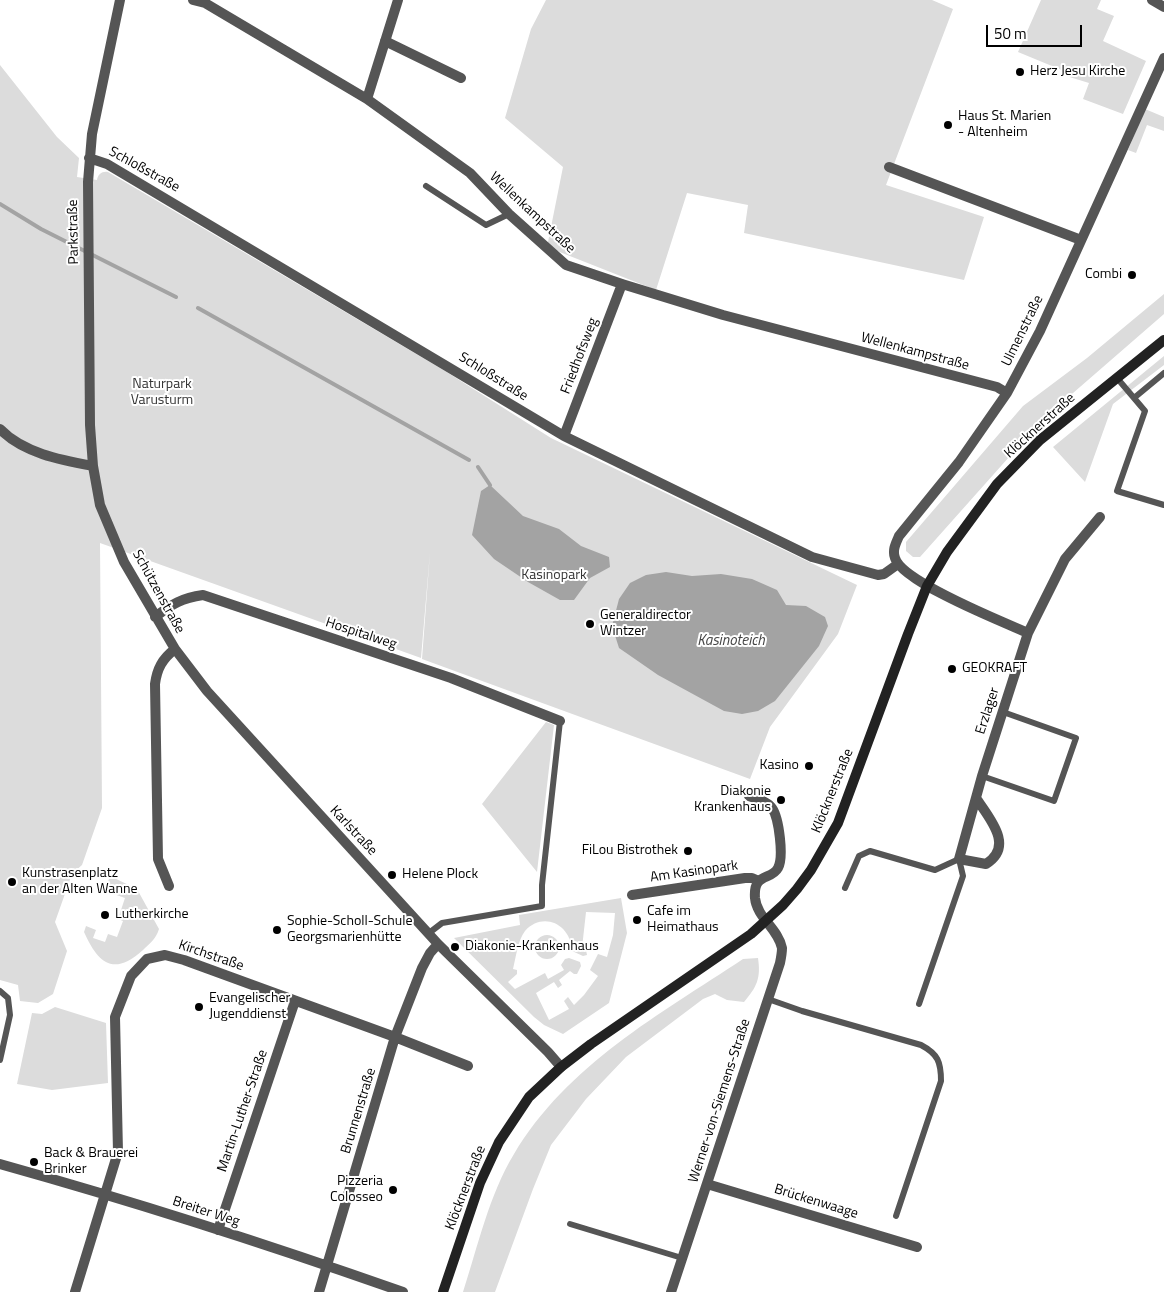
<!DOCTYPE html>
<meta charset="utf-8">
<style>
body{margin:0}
#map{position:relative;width:1164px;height:1292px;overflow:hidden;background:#fff;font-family:"Titillium Web",sans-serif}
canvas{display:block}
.scale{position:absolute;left:986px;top:25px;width:96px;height:22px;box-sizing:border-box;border:2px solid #000;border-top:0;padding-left:6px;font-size:15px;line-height:18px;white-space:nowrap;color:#000;-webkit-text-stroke:4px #fff;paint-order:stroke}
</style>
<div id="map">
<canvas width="1164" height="1292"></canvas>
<div class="scale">50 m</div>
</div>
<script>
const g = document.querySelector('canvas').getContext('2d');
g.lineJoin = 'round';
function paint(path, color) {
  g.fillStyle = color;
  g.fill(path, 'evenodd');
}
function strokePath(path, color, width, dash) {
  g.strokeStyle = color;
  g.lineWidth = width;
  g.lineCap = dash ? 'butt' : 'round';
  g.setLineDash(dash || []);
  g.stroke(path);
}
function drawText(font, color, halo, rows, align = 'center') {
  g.font = font + ' "Titillium Web",sans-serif';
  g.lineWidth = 4;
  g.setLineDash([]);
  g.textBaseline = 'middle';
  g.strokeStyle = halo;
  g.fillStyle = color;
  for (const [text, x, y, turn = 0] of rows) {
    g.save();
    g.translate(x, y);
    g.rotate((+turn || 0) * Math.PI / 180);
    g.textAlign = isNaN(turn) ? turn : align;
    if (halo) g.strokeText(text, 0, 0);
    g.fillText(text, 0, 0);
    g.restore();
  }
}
const green = new Path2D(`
 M 546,0 L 932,0 L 953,9 L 886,185 L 984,217 L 964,280 L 744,233 L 748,205 L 687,193 L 656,290 L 547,247 L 563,167 L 505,118 L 531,29 Z
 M 1041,0 L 1101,0 L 1097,9 L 1114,16 L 1103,41 L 1146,61 L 1123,114 L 1083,99 L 1089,83 L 1063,75 L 1064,71 L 1018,52 Z
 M 0,65 L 57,137 L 79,158 L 77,177 L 97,180 C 98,174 102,171 108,172 L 445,371 L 551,438 L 857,585 L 838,634 L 770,727 L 750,779 L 422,659 L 430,552 L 421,658 L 100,543 L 102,808 L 82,865 L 72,874 L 55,922 L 67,951 L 53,994 L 38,1003 L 20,1001 L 18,985 L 0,980 Z
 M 1145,109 L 1164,117 L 1164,131 L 1147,125 L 1136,153 L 1128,150 Z
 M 1164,294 L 1164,314 L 1042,420 L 920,557 L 913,557 L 906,551 L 906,542 L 1023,406 L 1087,358 Z
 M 1164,356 L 1164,365 L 1113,404 L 1085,482 L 1053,447 Z
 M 546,722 L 554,725 L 537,872 L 482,804 Z
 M 110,876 L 137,889 L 159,929 C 156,939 150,943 143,950 C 113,977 98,963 84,932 L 86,926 L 96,930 L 93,938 L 105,942 L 108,934 L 117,937 L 123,921 L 118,919 L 125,898 L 105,891 Z
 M 621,898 L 627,933 L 609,1003 L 563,1034 L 544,1025 L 534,1017 L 454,938 L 520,925 L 519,915 ZM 586,912 L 615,913 L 613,935 L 607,957 L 598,954 L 590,970 L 598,976 L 584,995 L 574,1005 L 568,997 L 564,1001 L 569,1009 L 549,1020 L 536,993 L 554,982 L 558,988 L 562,985 L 559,980 L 570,971 L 574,974 L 577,974 L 581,966 L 580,962 L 569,958 L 565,959 L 561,965 L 564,970 L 548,979 L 545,973 L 515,989 L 508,982 L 517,974 L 517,970 L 513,969 C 516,957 518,940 525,931 C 543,911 571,924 572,951 L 583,956 L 587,955 L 586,950 L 582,948 Z
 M535 947a12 12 0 1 1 24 0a12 12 0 1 1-24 0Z
 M 758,958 C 761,978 757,987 744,1002 L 727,1000 L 715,994 L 703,999 L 626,1057 L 586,1099 L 551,1145 L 533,1189 L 495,1292 L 463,1292 C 478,1246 489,1195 514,1154 C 567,1065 660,1014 743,959 Z
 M 55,1007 L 106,1023 L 108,1083 L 52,1090 L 17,1084 L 32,1013 L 42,1014 Z`);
const water = new Path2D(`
 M 490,485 L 523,516 L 559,529 L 581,546 L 609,557 L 610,567 L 590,578 L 574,600 L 560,600 L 528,582 L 494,559 L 472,535 L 481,491 Z
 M 666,572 L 692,576 L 721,574 L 752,579 L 777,590 L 786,605 L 806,606 L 825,617 L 828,626 L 819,646 L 775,701 L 758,711 L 742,714 L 724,711 L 658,675 L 619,648 L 612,626 L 619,599 L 630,583 L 646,575 Z`);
const stream = new Path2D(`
 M 0,204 L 41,229 L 176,297
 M 198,308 L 469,460
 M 478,467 L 490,485`);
const lane = new Path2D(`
 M 426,186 L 486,225 L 509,214
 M 1117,378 L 1145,411 L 1117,491 L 1164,505
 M 1134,398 L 1164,373
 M 982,776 L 1054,801 L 1076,738 L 1003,712
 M 845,888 L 859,856 L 870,851 L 935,870 L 959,859 L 963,876 L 919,1004
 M 429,933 L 442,923 L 542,906 L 542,885 L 560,721
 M 0,991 L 8,998 L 10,1015 L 0,1060
 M 768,999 L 802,1011 L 921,1045 C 938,1054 941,1062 941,1081 L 896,1216
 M 570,1224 L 682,1258`);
const street = new Path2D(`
 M 120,0 L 92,134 L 88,182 L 90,425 L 93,466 L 100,505 L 124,562 L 175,649 L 207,691 L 438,944 L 548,1052 L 561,1067
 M 193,0 L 205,3 L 367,99 L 470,173 L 509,214 L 566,265 L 622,284 L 723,315 L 997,387 L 1007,393
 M 1152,0 L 1164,7
 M 385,41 L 461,78
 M 367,99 L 398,0
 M 89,158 L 107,164 L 564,436 L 812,557 L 878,575 L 884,574 L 898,564
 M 889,167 L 1081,240
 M 0,429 C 23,453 61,460 93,466
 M 564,436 L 622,284
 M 155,617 C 172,604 182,598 203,595 L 451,678 L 560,721
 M 1028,633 C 1003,622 902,582 895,558 C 892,550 896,543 899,536 L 959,462 L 1007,393 L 1040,331 L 1164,58
 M 976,798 C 989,818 1015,846 986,864 L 959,859 L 982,776 L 1028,633 L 1065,559 L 1100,517
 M 169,886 L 158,859 L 155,684 C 157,669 162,659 175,649
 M 632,895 L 745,878 L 752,878 L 759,881
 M 0,1164 C 136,1202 270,1245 403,1292
 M 707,1184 L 917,1247
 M 218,1230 L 295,1001
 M 75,1292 L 118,1152 L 115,1017 L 131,976 L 147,959 L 165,955 L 184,960 L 395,1037 L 468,1066
 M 319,1292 L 395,1037 L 422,968 L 430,953 L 438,944
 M 671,1292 L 780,963 C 781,958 782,952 782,948 C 778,928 757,918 755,898 C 753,872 771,881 778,868 C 784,857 779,818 772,808 C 767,801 757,799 749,796`);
const secondary = new Path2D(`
 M 443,1292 L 480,1183 L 499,1142 L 529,1097 L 561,1067 L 591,1044 L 751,934 L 783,905 L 797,889 L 811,870 L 838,823 L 908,634 L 927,586 L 947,552 L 997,484 L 1040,440 L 1164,340`);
const markers = [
 [1020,72,5,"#000"],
 [948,125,5,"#000"],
 [1132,275,5,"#000"],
 [590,624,5,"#000"],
 [952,669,5,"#000"],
 [809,766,5,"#000"],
 [781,800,5,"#000"],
 [688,851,5,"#000"],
 [392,875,5,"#000"],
 [12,882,5,"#000"],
 [105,915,5,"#000"],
 [637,920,5,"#000"],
 [277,930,5,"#000"],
 [455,947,5,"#000"],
 [199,1007,5,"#000"],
 [34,1162,5,"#000"],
 [393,1190,5,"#000"]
];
const poiNames = [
 ["Herz Jesu Kirche",1030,72],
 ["Haus St. Marien",958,117],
 ["- Altenheim",958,133],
 ["Combi",1122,275,"right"],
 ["Generaldirector",600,616],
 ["Wintzer",600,632],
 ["GEOKRAFT",962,669],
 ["Kasino",799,766,"right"],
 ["Diakonie",771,792,"right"],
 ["Krankenhaus",771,808,"right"],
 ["FiLou Bistrothek",678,851,"right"],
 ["Kunstrasenplatz",22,874],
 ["an der Alten Wanne",22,890],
 ["Helene Plock",402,875],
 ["Cafe im",647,912],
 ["Heimathaus",647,928],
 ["Lutherkirche",115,915],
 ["Sophie-Scholl-Schule",287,922],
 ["Georgsmarienhütte",287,938],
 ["Diakonie-Krankenhaus",465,947],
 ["Evangelischer",209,999],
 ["Jugenddienst",209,1015],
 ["Back & Brauerei",44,1154],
 ["Brinker",44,1170],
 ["Pizzeria",383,1182,"right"],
 ["Colosseo",383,1198,"right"]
];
const streetNames = [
 ["Schloßstraße",144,170,29],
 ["Wellenkampstraße",532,213,43],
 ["Parkstraße",74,232,-91],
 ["Ulmenstraße",1023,331,-64],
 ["Wellenkampstraße",915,352,15],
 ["Friedhofsweg",580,356,-69],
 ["Schloßstraße",493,377,32],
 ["Klöcknerstraße",1040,426,-42],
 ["Schützenstraße",158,592,61],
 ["Hospitalweg",361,634,18],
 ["Erzlager",988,711,-72],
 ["Klöcknerstraße",833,791,-68],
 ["Karlstraße",353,831,47],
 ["Am Kasinopark",694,872,-8],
 ["Kirchstraße",211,956,19],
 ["Werner-von-Siemens-Straße",720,1101,-72],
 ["Martin-Luther-Straße",243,1111,-71],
 ["Brunnenstraße",359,1111,-73],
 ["Klöcknerstraße",466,1188,-69],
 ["Brückenwaage",816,1202,17],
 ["Breiter Weg",206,1212,18]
];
const parkNames = [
 ["Naturpark",162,385],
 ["Varusturm",162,401],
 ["Kasinopark",554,576]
];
const waterNames = [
 ["Kasinoteich",731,641]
];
paint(green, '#dcdcdc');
paint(water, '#a3a3a3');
strokePath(stream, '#a3a3a3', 4);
strokePath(lane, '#555', 6);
strokePath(street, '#555', 10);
strokePath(secondary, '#222', 10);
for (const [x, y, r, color] of markers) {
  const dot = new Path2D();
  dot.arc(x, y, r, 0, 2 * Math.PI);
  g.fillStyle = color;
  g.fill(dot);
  strokePath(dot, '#fff', 2);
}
drawText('14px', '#000', '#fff', poiNames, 'left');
drawText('14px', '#000', '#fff', streetNames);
drawText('14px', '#333', '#fff', parkNames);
drawText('italic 15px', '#444', '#fff', waterNames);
</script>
